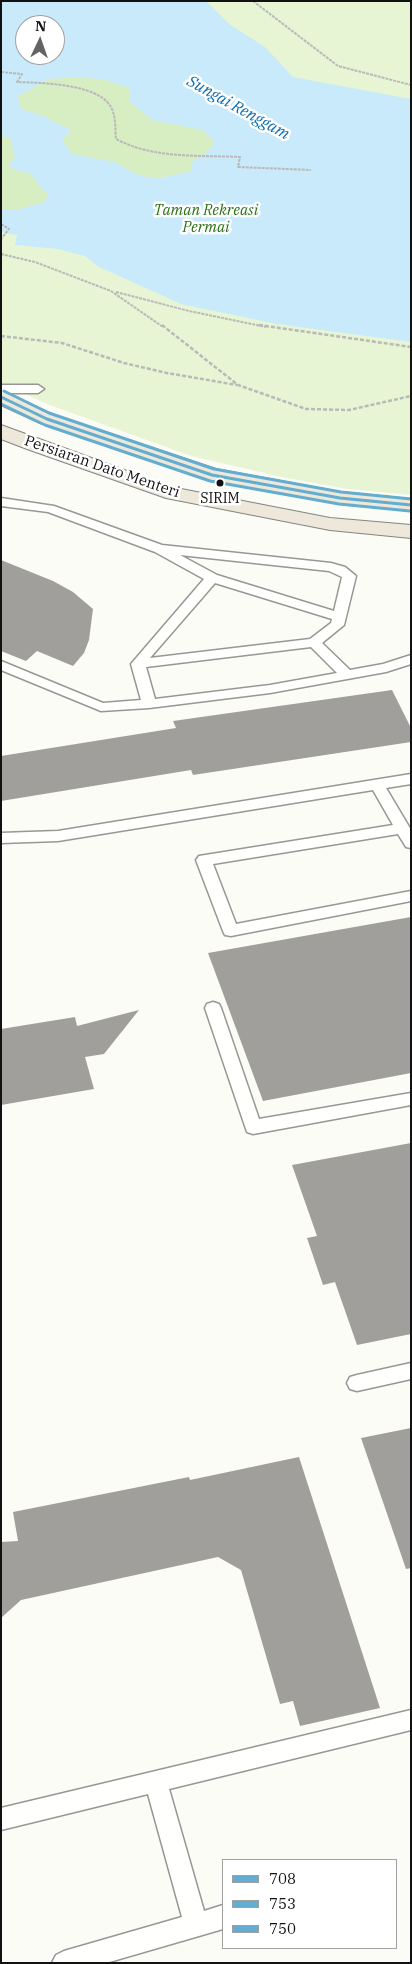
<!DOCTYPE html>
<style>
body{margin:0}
#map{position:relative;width:412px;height:1964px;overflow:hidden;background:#fcfcf7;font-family:"IBM Plex Serif",serif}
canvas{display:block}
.frame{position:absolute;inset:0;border:2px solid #111;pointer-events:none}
.legend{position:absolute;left:222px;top:1859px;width:175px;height:90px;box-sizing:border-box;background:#fff;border:1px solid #a0a0a0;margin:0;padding:6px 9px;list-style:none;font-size:15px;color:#111}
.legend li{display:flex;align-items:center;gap:10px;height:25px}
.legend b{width:25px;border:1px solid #a0a0a0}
.north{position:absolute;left:15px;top:15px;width:50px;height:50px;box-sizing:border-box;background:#fff;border:1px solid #a0a0a0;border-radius:50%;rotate:3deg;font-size:14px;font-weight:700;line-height:20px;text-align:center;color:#111}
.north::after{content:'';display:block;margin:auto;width:18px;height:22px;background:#636362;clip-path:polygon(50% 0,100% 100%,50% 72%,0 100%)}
</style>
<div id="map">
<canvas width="412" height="1964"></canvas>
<div class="frame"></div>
<ul class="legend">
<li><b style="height:6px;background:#63aed0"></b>708</li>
<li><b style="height:6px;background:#63aed0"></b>753</li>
<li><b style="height:6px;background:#63aed0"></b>750</li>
</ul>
<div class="north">N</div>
</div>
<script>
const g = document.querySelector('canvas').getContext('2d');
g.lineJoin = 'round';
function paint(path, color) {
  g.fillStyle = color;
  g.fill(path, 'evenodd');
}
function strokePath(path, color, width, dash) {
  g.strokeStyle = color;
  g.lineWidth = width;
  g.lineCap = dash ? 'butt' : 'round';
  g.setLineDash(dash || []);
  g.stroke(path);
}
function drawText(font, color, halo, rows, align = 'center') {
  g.font = font + ' "IBM Plex Serif",serif';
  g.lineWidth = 5;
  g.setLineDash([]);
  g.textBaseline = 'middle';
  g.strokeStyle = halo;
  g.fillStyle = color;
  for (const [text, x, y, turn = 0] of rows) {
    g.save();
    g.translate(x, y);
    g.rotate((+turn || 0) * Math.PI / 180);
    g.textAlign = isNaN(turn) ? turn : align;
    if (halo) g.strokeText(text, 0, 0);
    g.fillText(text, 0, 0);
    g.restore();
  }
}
const green = new Path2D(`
 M 1,1 L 411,1 L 411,495 L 348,489 L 286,478 L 191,456 L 47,404 L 1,383 ZM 25,25 L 55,25 L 55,55 L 25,55 Z`);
const forest = new Path2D(`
 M 80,77 L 105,80 L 131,88 L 180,125 L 204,130 L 216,142 L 207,152 L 192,162 L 192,171 L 159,178 L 140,176 L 115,162 L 72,154 L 62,140 L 71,131 L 41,115 L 21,109 L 18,96 L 49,79 Z
 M 1,135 L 11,139 L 15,158 L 8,165 L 15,170 L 31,174 L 41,188 L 49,194 L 44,202 L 20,209 L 1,209 Z`);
const water = new Path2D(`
 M 1,1 L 206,1 L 229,24 L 265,47 L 293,77 L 411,99 L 411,342 L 277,324 L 181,304 L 99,267 L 85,256 L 58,249 L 15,245 L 17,235 L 1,232 L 1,209 L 20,209 L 44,202 L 49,194 L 41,188 L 31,174 L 15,170 L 8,165 L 15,158 L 11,139 L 1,135 ZM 25,25 L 55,25 L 55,55 L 25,55 ZM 80,77 L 105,80 L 130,88 L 129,101 L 152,120 L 203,130 L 215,143 L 207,152 L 192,162 L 192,171 L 159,178 L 140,176 L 115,162 L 72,154 L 62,140 L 71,130 L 41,115 L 21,109 L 18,96 L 49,79 Z`);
const building = new Path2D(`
 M 1,560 L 53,581 L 73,592 L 93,609 L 89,640 L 84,653 L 73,666 L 37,651 L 26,661 L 1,651 Z
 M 392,690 L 411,728 L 411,742 L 193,775 L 191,770 L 1,801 L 1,756 L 176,728 L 173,721 Z
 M 411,917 L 411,1073 L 263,1101 L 208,953 Z
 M 139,1010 L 104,1054 L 85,1057 L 94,1089 L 1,1105 L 1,1029 L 75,1017 L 77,1026 Z
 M 411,1143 L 411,1334 L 357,1345 L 335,1282 L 323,1285 L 307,1238 L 317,1236 L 292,1165 Z
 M 411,1428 L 411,1568 L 406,1569 L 361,1438 Z
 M 299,1457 L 380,1708 L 300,1726 L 293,1701 L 280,1704 L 241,1570 L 218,1557 L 21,1600 L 1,1618 L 1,1542 L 18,1541 L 13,1512 L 189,1477 L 190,1480 Z`);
const pathFar1 = new Path2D(`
 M 253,1 L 338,66 L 411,85
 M 1,72 L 22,74 L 17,82 C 41,83 105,83 113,112 C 116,120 115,130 116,139 C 154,159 198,155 240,157 L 238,167 L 311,170
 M 1,224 L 9,229 L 1,239
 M 1,254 L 35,262 L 111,291 L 163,327
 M 116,292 L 189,311 L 266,327`);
const path = new Path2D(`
 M 162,325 L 238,385 L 306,409 L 349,410 L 411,396
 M 259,325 L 411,347
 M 1,336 L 62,343 L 124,363 L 167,373 L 237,385`);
const service = new Path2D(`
 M 1,385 L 38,385 L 44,389 L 38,393 L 1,393 Z
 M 1,498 L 54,506 L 162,545 L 331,563 L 345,567 L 356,576 L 344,625 L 322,643 L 350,670 L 383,664 L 411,655 L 411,664 L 386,672 L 270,693 L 149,708 L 101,711 L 1,670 L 1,661 L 103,703 L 141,700 L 131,664 L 204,579 L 155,552 L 48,512 L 1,506 ZM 180,555 L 329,571 L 342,577 L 334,611 L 217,575 ZM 215,583 L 332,619 L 331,623 L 310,639 L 150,658 ZM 311,647 L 337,673 L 270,685 L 155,699 L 146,667 Z
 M 411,774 L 411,784 L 386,788 L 411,830 L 411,848 L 406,847 L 398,834 L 213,864 L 236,924 L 411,891 L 411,901 L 231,936 L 225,935 L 223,931 L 196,860 L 199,856 L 393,825 L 373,790 L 58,841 L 1,843 L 1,833 L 58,831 Z
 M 213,1002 L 219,1004 L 221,1008 L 259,1119 L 411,1093 L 411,1105 L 253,1134 L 247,1132 L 205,1008 L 207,1004 Z
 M 411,1363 L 411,1379 L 357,1391 L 350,1389 L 347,1383 L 350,1377 L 357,1375 Z
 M 411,1710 L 411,1730 L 169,1789 L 204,1911 L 223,1905 L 223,1929 L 106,1963 L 52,1963 L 56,1955 L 64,1951 L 182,1917 L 148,1794 L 1,1830 L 1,1808 Z`);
const primary = new Path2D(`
 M 1,391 L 54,415 L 216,469 L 340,492 L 411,499 L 411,511 L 340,504 L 205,479 L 40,423 L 1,405 Z
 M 1,425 L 171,487 L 330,518 L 411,525 L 411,538 L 330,530 L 166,498 L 27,449 L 1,439 Z`);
const bus1 = new Path2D(`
 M 1,397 L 47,419 L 212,475 L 340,498 L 411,505`);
const bus2 = new Path2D(`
 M 1,404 L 45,425 L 210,481 L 339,504 L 410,511`);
const bus3 = new Path2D(`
 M 4,391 L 49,413 L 214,469 L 341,492 L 411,499`);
const markers = [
 [220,483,4.5,"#111"]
];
const farBusnames = [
 ["SIRIM",220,499]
];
const farParknames = [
 ["Taman Rekreasi",206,211],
 ["Permai",206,228]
];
const farStreetnames = [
 ["Persiaran Dato Menteri",102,467,19]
];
const farWaternames = [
 ["Sungai Renggam",238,108,29]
];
paint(green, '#e7f5d4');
paint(forest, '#d7edc2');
paint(water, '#c9eafa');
paint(building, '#a19f9c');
strokePath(service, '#979795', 3);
strokePath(primary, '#848482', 2);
strokePath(pathFar1, '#b9b9b8', 2, [3, 1]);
strokePath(path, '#b9b9b8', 2.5, [4, 2]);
paint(service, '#fffffe');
paint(primary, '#eee8da');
strokePath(bus1, '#63aed0', 3);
strokePath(bus2, '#63aed0', 3);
strokePath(bus3, '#63aed0', 3);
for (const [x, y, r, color] of markers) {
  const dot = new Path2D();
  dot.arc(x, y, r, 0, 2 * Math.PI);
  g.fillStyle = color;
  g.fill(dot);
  strokePath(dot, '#fff', 2);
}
drawText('14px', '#111', '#fff', farBusnames);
drawText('italic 15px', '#2c7118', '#fff', farParknames);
drawText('15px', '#111', '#fff', farStreetnames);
drawText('italic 16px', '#0a6bb2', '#fff', farWaternames);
</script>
